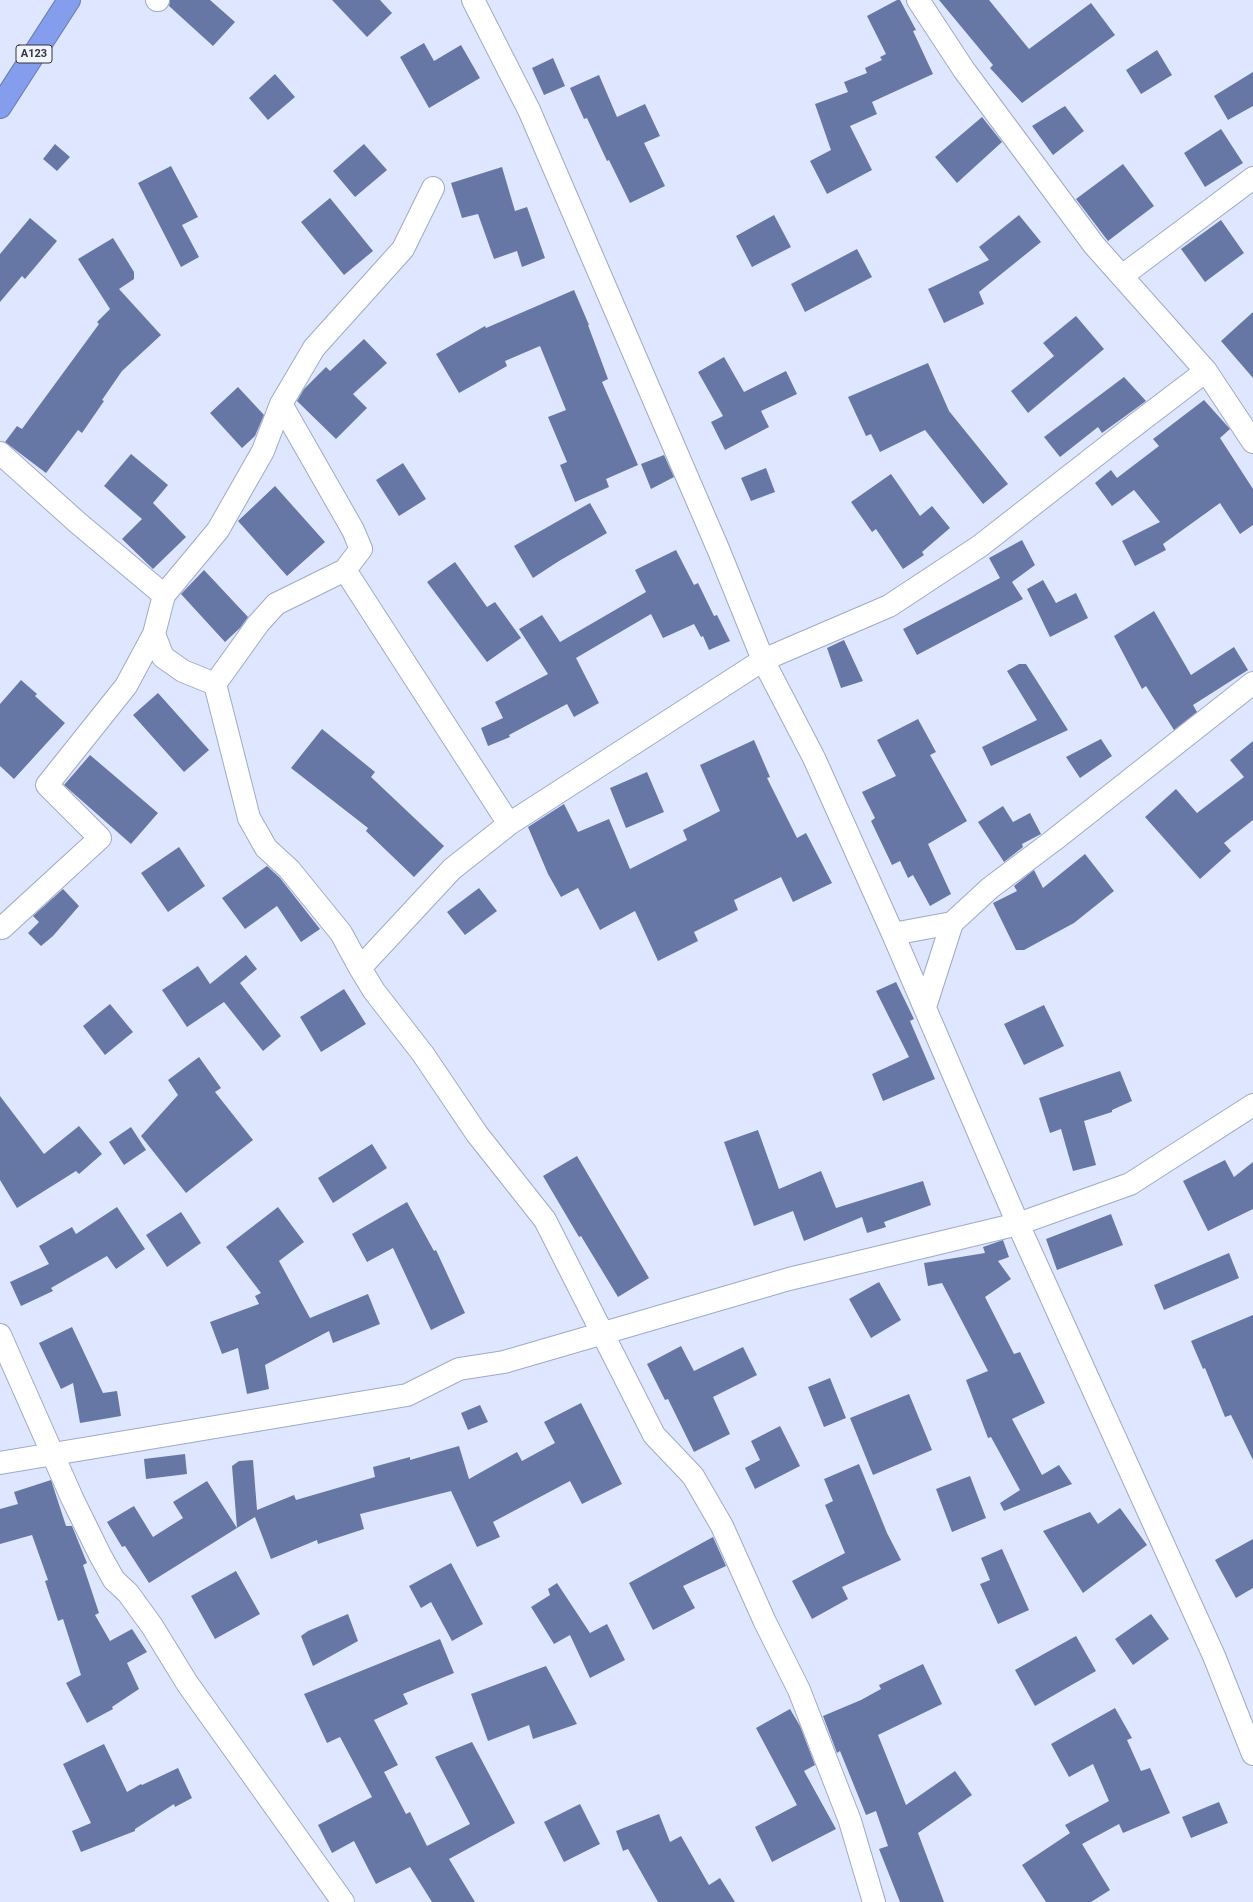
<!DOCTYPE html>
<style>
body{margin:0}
canvas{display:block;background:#dee7ff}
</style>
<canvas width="1253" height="1902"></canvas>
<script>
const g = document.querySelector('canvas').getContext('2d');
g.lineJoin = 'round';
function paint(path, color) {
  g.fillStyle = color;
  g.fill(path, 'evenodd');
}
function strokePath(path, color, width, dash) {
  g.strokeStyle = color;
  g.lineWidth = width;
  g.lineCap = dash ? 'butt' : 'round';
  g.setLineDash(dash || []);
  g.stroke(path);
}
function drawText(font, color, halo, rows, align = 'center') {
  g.font = font + ' Roboto,sans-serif';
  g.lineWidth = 4;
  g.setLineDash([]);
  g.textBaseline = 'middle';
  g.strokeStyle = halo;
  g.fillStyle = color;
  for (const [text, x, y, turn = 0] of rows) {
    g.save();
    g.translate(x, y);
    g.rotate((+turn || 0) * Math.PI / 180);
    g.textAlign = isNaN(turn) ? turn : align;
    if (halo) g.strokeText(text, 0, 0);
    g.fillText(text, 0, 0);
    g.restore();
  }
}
const building = new Path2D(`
 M 170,0 L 210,0 L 235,22 L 213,46 L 169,6 Z
 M 332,0 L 380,0 L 392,13 L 367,37 Z
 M 897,0 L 900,0 L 916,30 L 913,31 L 933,74 L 872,102 L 877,114 L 850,126 L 872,170 L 827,194 L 810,161 L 831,150 L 815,104 L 848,92 L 844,82 L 867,73 L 865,68 L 882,60 L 880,57 L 886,54 L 867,16 Z
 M 939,0 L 989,0 L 1029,49 L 1091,3 L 1115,35 L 1022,103 L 990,68 L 993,65 Z
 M 424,43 L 434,61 L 461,45 L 480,78 L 429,108 L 400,57 Z
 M 1157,50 L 1172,75 L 1141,94 L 1126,70 Z
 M 553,58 L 565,86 L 544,95 L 532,68 Z
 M 1253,72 L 1253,106 L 1228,120 L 1214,96 Z
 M 275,74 L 295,97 L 268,120 L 249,98 Z
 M 599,75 L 617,117 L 645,104 L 660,136 L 644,143 L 665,186 L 630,203 L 609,160 L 607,161 L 587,118 L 584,119 L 570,88 Z
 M 1065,106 L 1084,131 L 1053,155 L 1032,126 Z
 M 982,117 L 1002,142 L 957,183 L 935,157 Z
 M 1221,129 L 1243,163 L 1205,187 L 1184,153 Z
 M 55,144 L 70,157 L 57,171 L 43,159 Z
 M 364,144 L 387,170 L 355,197 L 333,171 Z
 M 1123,164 L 1154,206 L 1108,241 L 1076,199 Z
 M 171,166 L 198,217 L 182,225 L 199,257 L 181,267 L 138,183 Z
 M 502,167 L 515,211 L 527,207 L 545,258 L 522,267 L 517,251 L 494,259 L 478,214 L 462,218 L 451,183 Z
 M 330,198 L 373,251 L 344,275 L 301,222 Z
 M 774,215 L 791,247 L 752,267 L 736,236 Z
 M 1019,215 L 1041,242 L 979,292 L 984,304 L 944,323 L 928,289 L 989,260 L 979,247 Z
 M 30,218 L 57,241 L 25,279 L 22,276 L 0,302 L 0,254 Z
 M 1221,220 L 1244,253 L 1205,282 L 1181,249 Z
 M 113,238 L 134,272 L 134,279 L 119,289 L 161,335 L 122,371 L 102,400 L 104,401 L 82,433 L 78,430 L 46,473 L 5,442 L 17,426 L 22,429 L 99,324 L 97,322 L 110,309 L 78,259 Z
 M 857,249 L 872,277 L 805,312 L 791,284 Z
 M 574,290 L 589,325 L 588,325 L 608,379 L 602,382 L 638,465 L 606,479 L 609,487 L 575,502 L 560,465 L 567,462 L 548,417 L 566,410 L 540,346 L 505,361 L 507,366 L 459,393 L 436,354 L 485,326 L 486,328 Z
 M 1253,312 L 1253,378 L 1221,341 Z
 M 1076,316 L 1104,349 L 1028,413 L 1011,391 L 1054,356 L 1043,343 Z
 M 364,339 L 387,363 L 353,394 L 367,408 L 336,439 L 297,401 L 304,389 L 326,367 L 330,371 Z
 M 724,357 L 744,392 L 786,371 L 797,394 L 761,411 L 769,427 L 725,450 L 711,422 L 723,416 L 698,372 Z
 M 928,363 L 949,411 L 1008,484 L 983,504 L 925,430 L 880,452 L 871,434 L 866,436 L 848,397 Z
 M 1124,377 L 1146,401 L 1102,433 L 1098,427 L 1060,457 L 1044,437 Z
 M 238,387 L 264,415 L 255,436 L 242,448 L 210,413 Z
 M 1204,400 L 1230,429 L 1220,438 L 1253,489 L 1253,525 L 1240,534 L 1220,503 L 1163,544 L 1166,550 L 1135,566 L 1122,541 L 1160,522 L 1134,490 L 1112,506 L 1095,483 L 1111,470 L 1117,478 L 1159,446 L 1153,439 Z
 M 131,454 L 168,485 L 153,503 L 186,537 L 153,569 L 122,539 L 142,519 L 104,486 Z
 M 664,455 L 674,477 L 651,489 L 641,464 Z
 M 403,463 L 426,499 L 399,516 L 376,480 Z
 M 766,468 L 775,492 L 751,501 L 741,478 Z
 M 891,474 L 920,516 L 932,506 L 950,528 L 922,552 L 924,555 L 903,569 L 876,529 L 872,532 L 851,502 Z
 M 275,486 L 325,542 L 287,576 L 238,521 Z
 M 590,503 L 607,533 L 559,561 L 533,578 L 514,546 Z
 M 1022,540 L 1035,565 L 1012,582 L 1023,599 L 917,655 L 903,629 L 1000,578 L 989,558 Z
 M 676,550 L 694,585 L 698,583 L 714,616 L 717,615 L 730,641 L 709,650 L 703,636 L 701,637 L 694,624 L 663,638 L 651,614 L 576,658 L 599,703 L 574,717 L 567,704 L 509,735 L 510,737 L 488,746 L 481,728 L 503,718 L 495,702 L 548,674 L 519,629 L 542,615 L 560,642 L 646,592 L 635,570 Z
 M 455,562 L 487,607 L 495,602 L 521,638 L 487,662 L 427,582 Z
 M 204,570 L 248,617 L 240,628 L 225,642 L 181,594 Z
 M 1043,580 L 1056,603 L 1076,593 L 1088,618 L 1050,637 L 1027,589 Z
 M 1154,611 L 1191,675 L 1234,647 L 1248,670 L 1193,705 L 1197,712 L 1174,730 L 1146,686 L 1142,689 L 1114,636 Z
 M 844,640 L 863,681 L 841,688 L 827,648 Z
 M 1019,664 L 1026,664 L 1068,730 L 991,766 L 982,747 L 1037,720 L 1007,671 Z
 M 21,680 L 37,694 L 35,696 L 65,723 L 14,779 L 0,766 L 0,704 Z
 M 158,693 L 209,750 L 184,772 L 133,715 Z
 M 918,719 L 936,752 L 930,755 L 967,821 L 928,844 L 951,894 L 930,906 L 913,875 L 908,878 L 900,861 L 892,865 L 871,821 L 875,818 L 862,792 L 896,776 L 877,740 Z
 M 322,729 L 375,772 L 371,777 L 444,846 L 414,877 L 366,831 L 368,828 L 291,768 Z
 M 1101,739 L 1112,756 L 1080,778 L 1066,757 Z
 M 754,740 L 770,777 L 767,778 L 797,838 L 806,833 L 832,883 L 793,902 L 781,877 L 734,900 L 738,910 L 694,932 L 698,941 L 658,961 L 635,911 L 600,930 L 578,888 L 561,897 L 548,874 L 528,827 L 564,804 L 578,832 L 609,819 L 630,869 L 687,840 L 683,830 L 720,811 L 700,765 Z
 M 1253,741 L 1253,820 L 1224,843 L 1231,851 L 1200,879 L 1145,817 L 1176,789 L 1197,813 L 1244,777 L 1230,760 Z
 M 90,755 L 158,813 L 131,844 L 64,785 Z
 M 647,772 L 664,812 L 626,828 L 610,788 Z
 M 1003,806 L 1013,822 L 1030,813 L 1041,834 L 1022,844 L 1023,847 L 1004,862 L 978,822 Z
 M 179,847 L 205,886 L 168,912 L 141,873 Z
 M 1085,854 L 1114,891 L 1074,923 L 1024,950 L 1016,950 L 993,903 L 1017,891 L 1014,886 L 1034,870 L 1043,888 Z
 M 267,866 L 280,878 L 320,929 L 301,942 L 277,906 L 245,929 L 222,898 Z
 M 479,888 L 497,911 L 465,935 L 447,912 Z
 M 63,889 L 79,906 L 53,936 L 41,946 L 28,933 L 39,922 L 33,916 Z
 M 246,955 L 257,969 L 240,983 L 281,1036 L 263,1051 L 224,1002 L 187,1027 L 162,990 L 198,966 L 210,984 Z
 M 896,982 L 914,1019 L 910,1021 L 935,1079 L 883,1101 L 872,1074 L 909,1057 L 876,991 Z
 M 344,989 L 366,1024 L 321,1052 L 300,1017 Z
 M 110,1004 L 133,1032 L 105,1055 L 83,1026 Z
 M 1044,1005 L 1064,1046 L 1024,1065 L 1004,1024 Z
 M 199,1057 L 221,1088 L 215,1092 L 253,1140 L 186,1193 L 141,1136 L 178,1095 L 168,1080 Z
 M 1120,1071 L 1132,1101 L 1112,1110 L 1112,1112 L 1084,1121 L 1096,1165 L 1073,1171 L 1061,1129 L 1050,1133 L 1039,1098 Z
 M 0,1096 L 44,1154 L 79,1126 L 102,1154 L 79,1174 L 76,1171 L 17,1208 L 0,1180 Z
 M 131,1127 L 146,1150 L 124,1165 L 109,1142 Z
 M 758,1130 L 779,1189 L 821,1171 L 836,1208 L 923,1181 L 931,1205 L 884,1222 L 886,1227 L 867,1233 L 862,1217 L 804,1241 L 793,1211 L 754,1226 L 724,1142 Z
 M 372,1144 L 387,1168 L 333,1203 L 318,1178 Z
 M 577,1156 L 649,1278 L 618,1297 L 581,1236 L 579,1237 L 543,1176 Z
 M 1225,1160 L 1234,1177 L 1253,1162 L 1253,1209 L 1208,1231 L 1183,1181 Z
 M 407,1202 L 434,1251 L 436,1250 L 465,1313 L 431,1330 L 393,1248 L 367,1262 L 352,1234 Z
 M 117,1207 L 145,1249 L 116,1269 L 107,1256 L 51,1288 L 53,1291 L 21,1306 L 10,1282 L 49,1264 L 39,1246 L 72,1227 L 76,1234 Z
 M 278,1207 L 304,1242 L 279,1261 L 310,1318 L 368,1294 L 380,1324 L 333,1343 L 329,1331 L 265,1365 L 269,1389 L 247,1394 L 238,1348 L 222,1354 L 210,1322 L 259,1304 L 255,1296 L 261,1293 L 226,1247 Z
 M 181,1212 L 201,1243 L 167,1267 L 146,1235 Z
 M 1111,1214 L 1123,1245 L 1057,1270 L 1046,1239 Z
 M 1003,1240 L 1009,1257 L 998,1261 L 1011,1279 L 985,1297 L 1014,1354 L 1020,1352 L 1045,1403 L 1012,1419 L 1042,1475 L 1059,1465 L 1072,1484 L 1004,1511 L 1000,1503 L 1020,1490 L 991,1437 L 988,1438 L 966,1380 L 988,1371 L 942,1283 L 928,1286 L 924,1263 L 985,1253 L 983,1247 Z
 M 1229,1253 L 1239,1278 L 1164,1310 L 1154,1285 Z
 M 879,1282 L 901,1320 L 871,1338 L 849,1299 Z
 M 1253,1315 L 1253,1460 L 1231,1415 L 1225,1417 L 1205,1368 L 1203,1369 L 1191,1341 Z
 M 72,1327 L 103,1393 L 117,1391 L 121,1416 L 80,1423 L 73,1383 L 61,1389 L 39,1343 Z
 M 681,1346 L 694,1371 L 743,1347 L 757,1375 L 713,1397 L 730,1434 L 694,1452 L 668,1399 L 665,1400 L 647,1364 Z
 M 830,1378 L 846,1418 L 824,1427 L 808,1387 Z
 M 909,1394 L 932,1450 L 873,1475 L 850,1418 Z
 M 581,1403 L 622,1484 L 582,1504 L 570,1481 L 493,1522 L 500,1537 L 477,1547 L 451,1491 L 360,1514 L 364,1529 L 318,1544 L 317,1540 L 271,1559 L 255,1517 L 237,1528 L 232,1466 L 239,1461 L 253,1460 L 257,1510 L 294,1495 L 296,1500 L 375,1477 L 373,1467 L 410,1457 L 410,1460 L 459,1446 L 469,1479 L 517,1452 L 522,1461 L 555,1443 L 544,1422 Z
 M 480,1405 L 488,1422 L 468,1430 L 461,1413 Z
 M 780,1426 L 800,1466 L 755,1489 L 745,1468 L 760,1460 L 751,1441 Z
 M 185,1454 L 187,1474 L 146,1479 L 144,1459 Z
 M 859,1464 L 887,1533 L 901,1560 L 842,1587 L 848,1599 L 812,1619 L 792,1581 L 845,1553 L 825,1505 L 833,1501 L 824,1479 Z
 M 970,1476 L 986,1518 L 952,1532 L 936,1489 Z
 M 51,1480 L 66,1526 L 72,1526 L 87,1563 L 83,1565 L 99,1613 L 95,1615 L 110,1641 L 132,1629 L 147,1652 L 127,1663 L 139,1689 L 112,1707 L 113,1709 L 87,1723 L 66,1683 L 81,1675 L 63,1619 L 58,1621 L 45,1581 L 48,1580 L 32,1535 L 0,1544 L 0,1509 L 18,1504 L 14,1492 Z
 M 207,1481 L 237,1528 L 149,1583 L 125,1546 L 122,1547 L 107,1522 L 134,1506 L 153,1537 L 183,1518 L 173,1502 Z
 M 1120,1508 L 1147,1545 L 1083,1593 L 1043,1531 L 1090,1512 L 1098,1524 Z
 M 713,1537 L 726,1566 L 683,1586 L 695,1608 L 653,1630 L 629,1583 Z
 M 1253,1539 L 1253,1588 L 1236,1598 L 1215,1560 Z
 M 1002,1549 L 1029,1610 L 998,1624 L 980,1584 L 990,1580 L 981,1558 Z
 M 451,1563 L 483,1624 L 452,1641 L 431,1602 L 421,1608 L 409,1586 Z
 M 236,1571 L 260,1614 L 215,1639 L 191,1596 Z
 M 557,1583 L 590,1633 L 607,1624 L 625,1660 L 590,1678 L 570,1635 L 554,1644 L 531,1607 L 550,1595 L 548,1589 Z
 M 348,1614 L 358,1641 L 313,1666 L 301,1636 L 308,1631 Z
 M 1151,1614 L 1169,1639 L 1133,1665 L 1115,1639 Z
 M 1076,1636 L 1096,1671 L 1035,1706 L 1015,1670 Z
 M 440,1639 L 454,1673 L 403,1694 L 408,1704 L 374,1720 L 398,1765 L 384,1772 L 406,1814 L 410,1812 L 427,1846 L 470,1824 L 435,1757 L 472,1742 L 515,1823 L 449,1859 L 475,1902 L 432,1902 L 410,1867 L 376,1884 L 354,1841 L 332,1853 L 318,1825 L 372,1797 L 340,1737 L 327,1743 L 304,1694 Z
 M 923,1664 L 942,1704 L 878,1735 L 906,1805 L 955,1771 L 972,1795 L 918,1833 L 944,1902 L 900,1902 L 879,1849 L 888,1846 L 876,1811 L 866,1815 L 840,1751 L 837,1753 L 823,1716 L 861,1700 L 881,1689 L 879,1685 Z
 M 546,1666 L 577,1724 L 533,1739 L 529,1725 L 488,1741 L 471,1694 Z
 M 1115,1708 L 1132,1738 L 1127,1740 L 1141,1771 L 1150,1768 L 1170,1813 L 1123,1833 L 1119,1824 L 1082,1844 L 1110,1890 L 1091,1902 L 1046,1902 L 1022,1865 L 1070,1833 L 1065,1825 L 1109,1801 L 1093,1764 L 1069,1777 L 1051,1744 Z
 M 790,1709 L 800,1726 L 815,1765 L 804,1771 L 836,1829 L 772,1862 L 755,1827 L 797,1805 L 756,1728 Z
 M 104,1744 L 127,1792 L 141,1784 L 142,1785 L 178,1768 L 192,1798 L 175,1807 L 174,1804 L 135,1829 L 135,1831 L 81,1852 L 72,1831 L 91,1823 L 63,1764 Z
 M 1219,1802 L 1228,1823 L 1191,1838 L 1182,1817 Z
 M 580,1804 L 600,1844 L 564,1862 L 544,1822 Z
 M 659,1814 L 670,1842 L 681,1836 L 709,1885 L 720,1878 L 735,1902 L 658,1902 L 628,1849 L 623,1851 L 616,1831 Z`);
const minor = new Path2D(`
 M 157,0 L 158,0
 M 473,0 L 529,110 L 719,551 L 763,660 L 814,758 L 893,934 L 1018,1224 L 1214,1656 L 1253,1754
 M 918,0 L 964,70 L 1094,245 L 1206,371
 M 1122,276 L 1253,178
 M 281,404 L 353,530 L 361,549 L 345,570 L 509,824
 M 0,453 L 78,523 L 164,595 L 154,634
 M 345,570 L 276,604 L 258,624 L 215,684 L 249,818 L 266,848 L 289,869 L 341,933 L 360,968
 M 164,595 L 218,530 L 263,451 L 281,404 L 314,348 L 403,249 L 433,188
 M 0,926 L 2,928 L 100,838 L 47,785 L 126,686 L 154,634 L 163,657 L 183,671 L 215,684
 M 893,934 L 952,923 L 990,888 L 1054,840 L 1253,683
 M 925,1007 L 952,923
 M 0,1335 L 72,1498 L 100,1555 L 114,1580 L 128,1593 L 152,1626 L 187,1683 L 343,1902
 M 0,1463 L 407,1395 L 459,1369 L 504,1362 L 789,1279 L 1018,1224 L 1130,1184 L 1253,1105
 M 874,1902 L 850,1821 L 799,1690 L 765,1622 L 722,1526 L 693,1476 L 654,1435 L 545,1220 L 477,1134 L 423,1054 L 374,991 L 360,968 L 452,869 L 509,824 L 763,660 L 889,606 L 980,546 L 1126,432 L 1206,371 L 1253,442`);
const highway = new Path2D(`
 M 0,107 L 69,0`);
const shields = [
 [34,54,36]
];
const shieldNames = [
 ["A123",34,54]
];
paint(building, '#6777a5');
strokePath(minor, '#9faac5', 24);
strokePath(highway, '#677ab1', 24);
strokePath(minor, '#fff', 22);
strokePath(highway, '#849eed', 22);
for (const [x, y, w] of shields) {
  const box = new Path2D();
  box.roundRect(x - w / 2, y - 9, w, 18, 3);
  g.fillStyle = '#f2f5fb';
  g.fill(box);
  strokePath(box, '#323642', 1);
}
drawText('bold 11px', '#323642', null, shieldNames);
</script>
